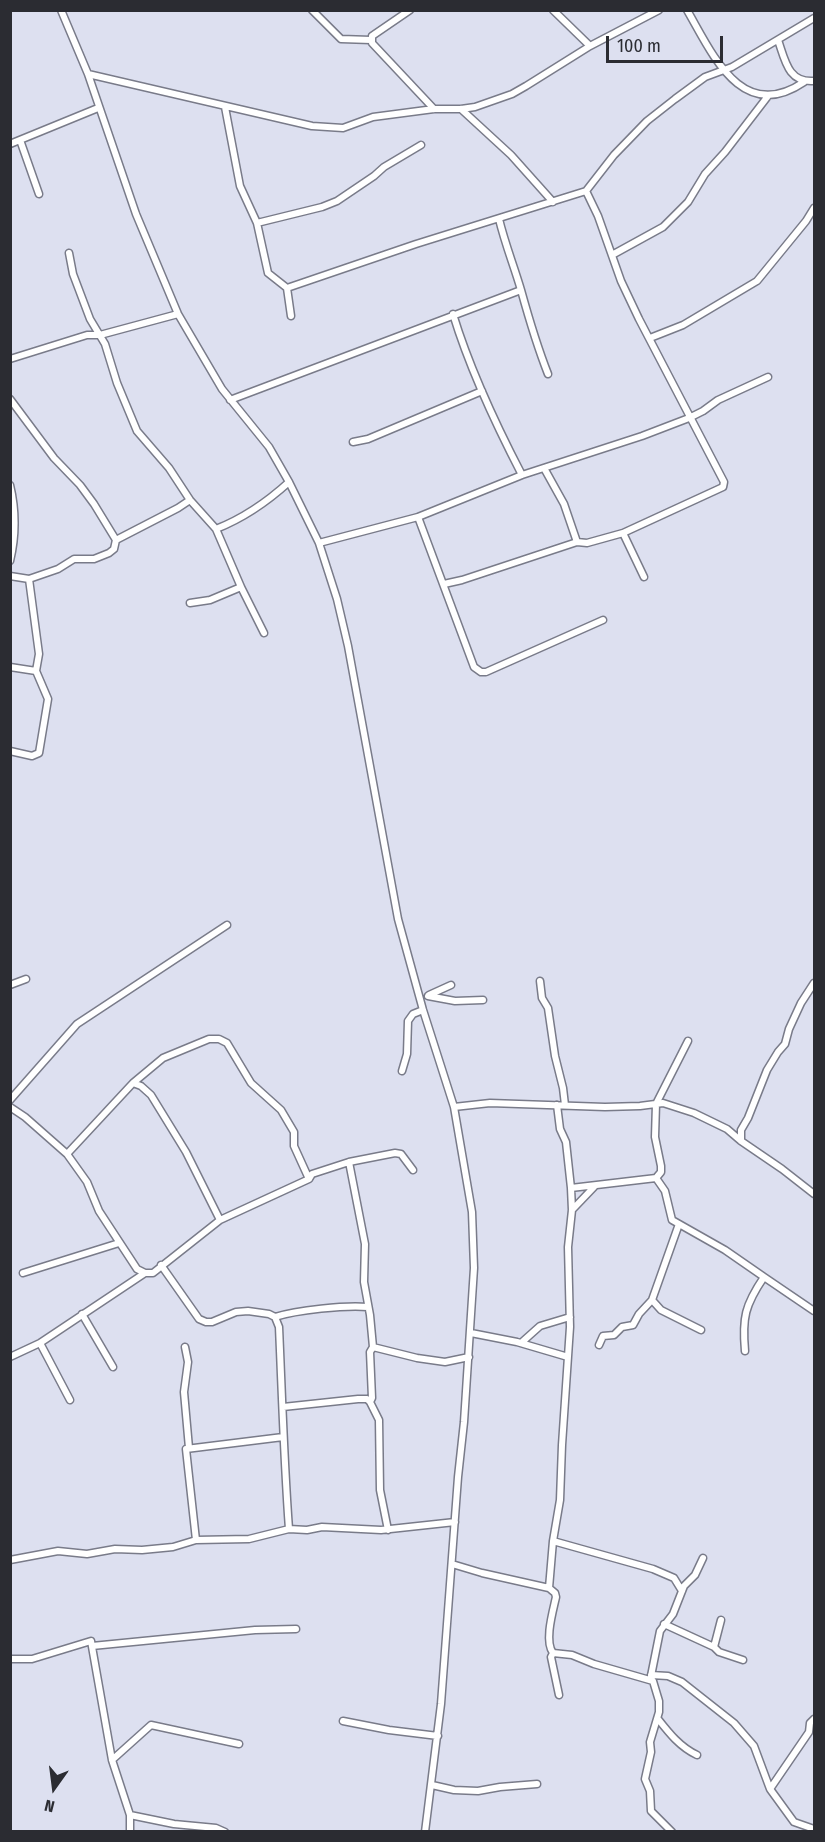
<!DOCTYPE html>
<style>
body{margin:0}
#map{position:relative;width:825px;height:1842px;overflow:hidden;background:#dde0f0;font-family:"Fira Sans Condensed",sans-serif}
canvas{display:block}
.frame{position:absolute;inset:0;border:12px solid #2b2c32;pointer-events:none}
.north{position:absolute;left:24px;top:1758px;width:60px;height:60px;-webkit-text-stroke:4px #dde0f0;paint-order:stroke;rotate:194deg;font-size:16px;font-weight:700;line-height:24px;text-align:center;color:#2b2c32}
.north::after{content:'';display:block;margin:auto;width:21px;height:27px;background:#2b2c32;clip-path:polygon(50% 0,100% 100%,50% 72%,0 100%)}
.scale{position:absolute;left:606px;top:36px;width:117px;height:27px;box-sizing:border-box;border:3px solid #2b2c32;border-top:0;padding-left:8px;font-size:18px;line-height:21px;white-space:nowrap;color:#2b2c32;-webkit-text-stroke:4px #dde0f0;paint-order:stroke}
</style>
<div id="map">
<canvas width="825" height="1842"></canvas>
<div class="frame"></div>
<div class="north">N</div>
<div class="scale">100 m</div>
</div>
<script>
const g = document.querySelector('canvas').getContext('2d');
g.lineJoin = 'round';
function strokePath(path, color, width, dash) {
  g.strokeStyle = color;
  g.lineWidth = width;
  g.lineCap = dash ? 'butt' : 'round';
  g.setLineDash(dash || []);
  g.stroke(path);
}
const minor = new Path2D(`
 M 61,10 L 88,74 L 136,214 L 178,314 L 222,389 L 269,447 L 289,482 L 319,543 L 337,599 L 348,646 L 398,919 L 423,1010 L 454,1107 L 472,1212 L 474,1268 L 464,1422 L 458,1477 L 441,1704 L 425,1832
 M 312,10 L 341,39 L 371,40
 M 410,10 L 372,36 L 372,43 L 434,109
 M 553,10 L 590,46
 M 687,10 C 713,55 742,124 804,82
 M 778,40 C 785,60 788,83 814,81
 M 88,74 L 312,126 L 343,128 L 373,117 L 434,109 L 461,109 L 475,107 L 512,94 L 526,86 L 590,46 L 659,10
 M 225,107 L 240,186 L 257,223 L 268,273 L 287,288 L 291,316
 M 461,109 L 511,155 L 553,202
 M 20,140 L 39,194
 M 10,144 L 98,108
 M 499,219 C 505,244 514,266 521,290 C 529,319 537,346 548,374
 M 257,223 L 322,207 L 337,201 L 374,176 L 384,167 L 421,145
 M 69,253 L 73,274 L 90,319 L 105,344 L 117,383 L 137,431 L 169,468 L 190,500 L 216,529 L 241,587 L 264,633
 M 612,255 L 663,227 L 688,202 L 705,174 L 725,152 L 768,96
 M 287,288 L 416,244 L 586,191 L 614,155 L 647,121 L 675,99 L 705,77 L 732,67 L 814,18
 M 453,314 C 470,370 495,423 522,475
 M 650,338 L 683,325 L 757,281 L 806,221 L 814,208
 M 10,359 L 87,335 L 100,335 L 178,314
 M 10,399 L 54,458 L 80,485 L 94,504 L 116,540 L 114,549 L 109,553 L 94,559 L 74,559 L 58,569 L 29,579 L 10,576
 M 230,400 L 521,290
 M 353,442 L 368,439 L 482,391
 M 544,468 L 564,504 L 577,542
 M 10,485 C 16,510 16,536 10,561
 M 418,517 L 474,667 L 481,672 L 486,672 L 603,620
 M 216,529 C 244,518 267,502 289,482
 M 623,533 L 644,577
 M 116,540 L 178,508 L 190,500
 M 319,543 L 418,517 L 522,475 L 642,436 L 689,418 L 703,411 L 718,400 L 768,377
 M 444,584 L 462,580 L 577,542 L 587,543 L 623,533 L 723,487 L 724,482 L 639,319 L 621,281 L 598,216 L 586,191
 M 190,603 L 210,600 L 241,587
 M 10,667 L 36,671
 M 10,751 L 32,756 L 39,753 L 48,699 L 36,671 L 39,654 L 29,579
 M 540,981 L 542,998 L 548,1008 L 555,1056 L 563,1088 L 565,1105
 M 10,985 L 26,979
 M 429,995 L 451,985
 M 428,996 L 455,1001 L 483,1000
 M 402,1071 L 407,1054 L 408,1021 L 413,1014 L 423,1010
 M 133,1083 L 141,1086 L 151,1095 L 186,1152 L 220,1220
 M 10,1100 L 77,1024 L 227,925
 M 557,1105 L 560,1129 L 566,1142 L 571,1188 L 656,1178
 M 10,1107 L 25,1117 L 67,1154 L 87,1182 L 99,1211 L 137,1269 L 145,1273 L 153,1273 L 220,1220 L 309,1179 L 312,1174 L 349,1162 L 395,1153 L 401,1154 L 413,1170
 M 454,1107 L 490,1103 L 605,1107 L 640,1106 L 663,1103 L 694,1113 L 727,1129 L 741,1141 L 782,1169 L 814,1194
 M 741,1141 L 741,1130 L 748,1118 L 767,1070 L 778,1052 L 785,1044 L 789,1029 L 801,1003 L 814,983
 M 67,1154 L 133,1083 L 163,1058 L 209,1039 L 219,1039 L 227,1043 L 251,1083 L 281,1110 L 294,1132 L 294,1146 L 309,1179
 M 656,1178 L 665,1191 L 672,1220 L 725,1250 L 764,1277 C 745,1305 742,1318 745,1351
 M 656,1178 L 661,1172 L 661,1166 L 655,1137 L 656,1104 L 688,1041
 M 572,1210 L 594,1187
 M 679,1224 L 652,1300 L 661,1310 L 701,1330
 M 161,1265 L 199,1319 L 206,1322 L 212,1322 L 236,1312 L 248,1311 L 269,1314 L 275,1317 L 279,1327 C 282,1395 284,1462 289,1529
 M 23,1273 L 119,1243
 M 764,1277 L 814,1311
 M 82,1314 L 113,1367
 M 275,1317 C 297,1310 345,1305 368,1307
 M 471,1333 L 517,1342 L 568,1357
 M 40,1343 L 70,1400
 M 521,1343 L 540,1326 L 570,1317
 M 599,1345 L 603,1336 L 614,1335 L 622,1327 L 633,1325 L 639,1314 L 652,1300
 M 185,1347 L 188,1362 L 184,1392 L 189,1448
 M 373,1347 L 417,1358 L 445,1362 L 469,1357
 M 10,1357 L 40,1343 L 145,1273
 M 370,1402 L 379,1420 L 380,1490 L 388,1530
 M 283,1407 L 358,1399 L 367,1399 L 370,1402 L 372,1398 L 370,1352 L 373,1347 L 370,1315 L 364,1282 L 365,1244 L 349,1162
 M 196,1540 L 186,1449 L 283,1437
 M 553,1541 L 653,1569 L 674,1578 L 682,1591
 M 10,1560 L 58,1551 L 87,1554 L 115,1549 L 142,1550 L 173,1547 L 196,1540 L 249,1539 L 289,1529 L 307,1530 L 322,1527 L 381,1530 L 455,1522
 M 452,1564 L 482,1573 L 549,1588 L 555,1593 L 556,1597 C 553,1611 544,1641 553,1653
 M 549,1588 L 553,1541 L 560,1500 L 562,1445 L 570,1327 L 568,1247 L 572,1210 L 571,1188
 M 721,1620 L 714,1647 L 719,1652 L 743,1660
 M 664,1624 L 714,1647
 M 92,1646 L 255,1630 L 296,1629
 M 553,1653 L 572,1655 L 594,1664 L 653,1681 L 659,1701 L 659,1712 L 650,1742 L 651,1752 L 645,1779 L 650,1791 L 651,1811 L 672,1832
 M 553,1653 L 551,1657 L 559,1695
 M 10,1659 L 32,1659 L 91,1641 L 112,1760 L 130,1815 L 174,1824 L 216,1828 L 225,1832
 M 651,1675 L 668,1676 L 682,1682 L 734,1723 L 754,1746 L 770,1789
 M 651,1676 L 660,1631 L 673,1614 L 684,1586 L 695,1575 L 703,1558
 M 658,1719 C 669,1733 680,1747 697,1755
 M 814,1719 L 810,1723 L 809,1732 L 770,1789 L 794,1822 L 814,1829
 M 343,1721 L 389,1730 L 438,1736
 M 112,1760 L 151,1725 L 239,1744
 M 432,1785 L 454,1790 L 478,1791 L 500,1787 L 537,1784
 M 130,1832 L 130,1815`);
strokePath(minor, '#797b89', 9);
strokePath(minor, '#fff', 6);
</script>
